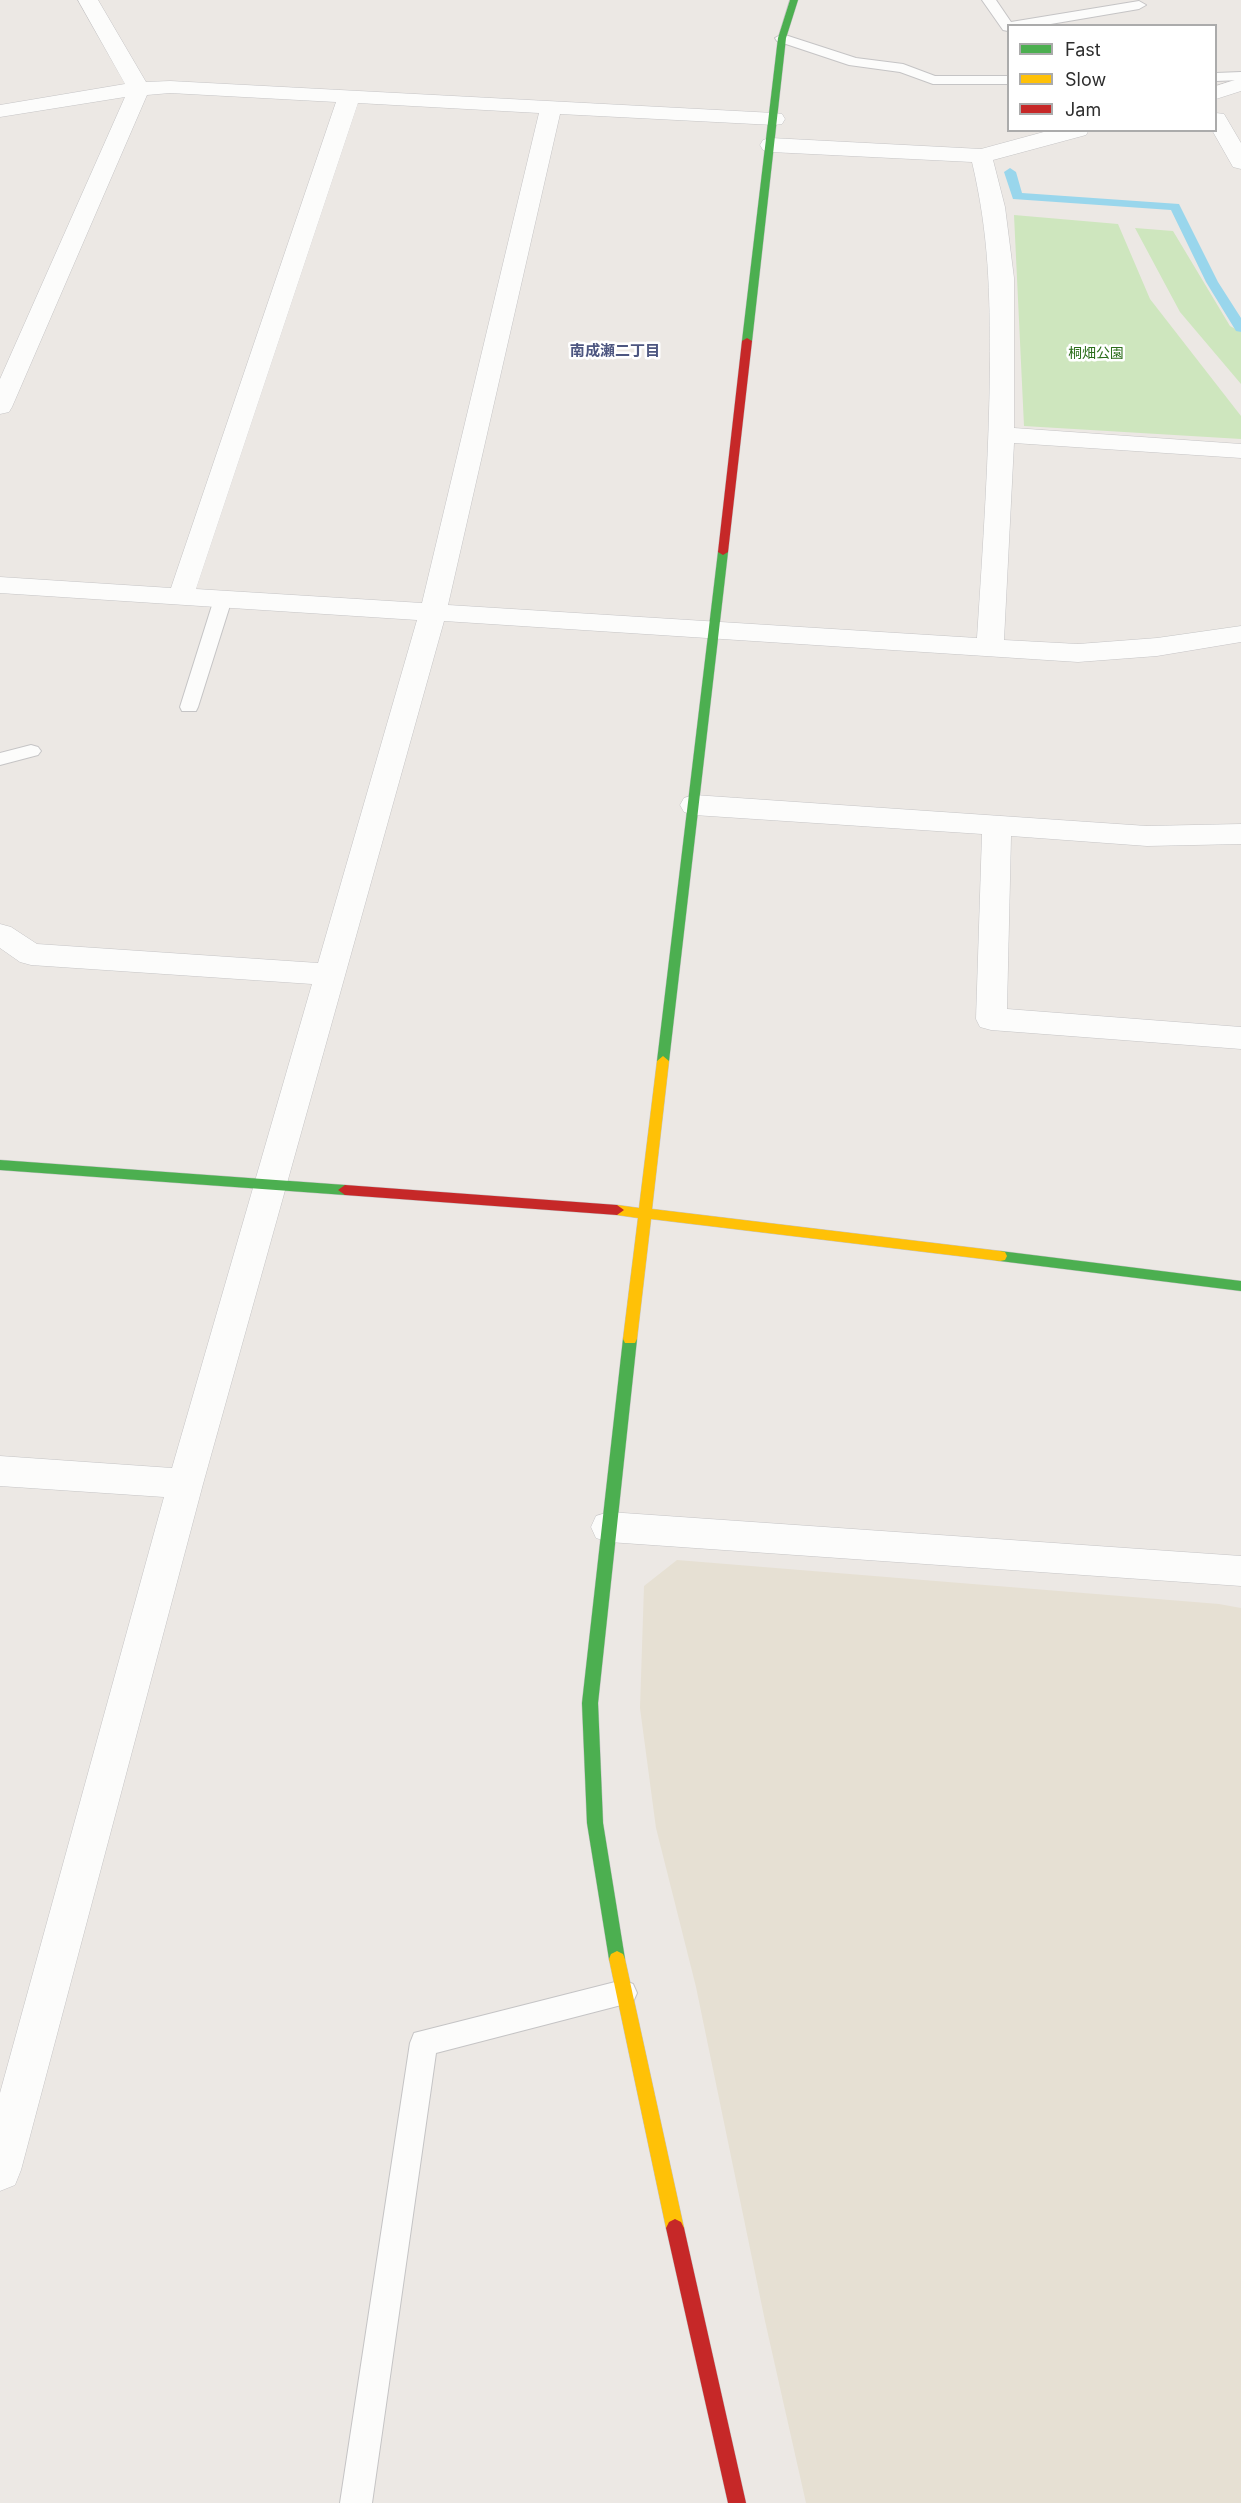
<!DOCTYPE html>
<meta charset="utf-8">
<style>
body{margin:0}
#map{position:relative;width:1241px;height:2503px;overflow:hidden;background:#ece8e4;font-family:Inter,sans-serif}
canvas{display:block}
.legend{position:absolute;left:1007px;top:24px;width:210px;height:108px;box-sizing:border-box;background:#fff;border:2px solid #ababab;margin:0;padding:8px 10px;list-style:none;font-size:18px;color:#2e2e2e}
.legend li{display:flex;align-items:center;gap:12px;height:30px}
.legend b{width:30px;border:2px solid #ababab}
</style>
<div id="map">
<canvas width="1241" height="2503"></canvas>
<ul class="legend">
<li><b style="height:8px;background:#4caf50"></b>Fast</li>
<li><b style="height:8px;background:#ffc107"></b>Slow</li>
<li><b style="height:8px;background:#c62828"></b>Jam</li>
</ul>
</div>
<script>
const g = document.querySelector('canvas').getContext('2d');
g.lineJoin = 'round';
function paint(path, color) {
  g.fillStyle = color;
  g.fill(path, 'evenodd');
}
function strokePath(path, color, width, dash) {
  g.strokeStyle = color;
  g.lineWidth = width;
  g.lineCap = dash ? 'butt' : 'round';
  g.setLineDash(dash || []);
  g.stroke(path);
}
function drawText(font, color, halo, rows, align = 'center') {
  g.font = font + ' Inter,"Noto Sans JP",sans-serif';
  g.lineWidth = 5;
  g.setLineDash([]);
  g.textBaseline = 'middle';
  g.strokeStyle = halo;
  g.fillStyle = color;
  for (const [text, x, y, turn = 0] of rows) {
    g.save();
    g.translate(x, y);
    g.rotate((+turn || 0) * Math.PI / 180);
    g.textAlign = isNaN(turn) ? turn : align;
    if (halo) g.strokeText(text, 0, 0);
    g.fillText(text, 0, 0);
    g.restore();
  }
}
const education = new Path2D(`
 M 677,1560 L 1219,1604 L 1241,1608 L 1241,2503 L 806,2503 L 765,2321 L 696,1987 L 656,1828 L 640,1708 L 644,1586 Z`);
const green = new Path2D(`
 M 1014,215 L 1118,224 L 1150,299 L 1241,416 L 1241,439 L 1024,426 Z
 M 1135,228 L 1173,231 L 1230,326 L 1241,332 L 1241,384 L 1180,312 Z`);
const stream = new Path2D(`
 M 1010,168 L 1016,172 L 1022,193 L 1179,204 L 1218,282 L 1241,318 L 1241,332 L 1236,331 L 1206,282 L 1171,210 L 1013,199 L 1004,172 Z`);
const lane = new Path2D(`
 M 982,0 L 996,0 L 1011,22 L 1139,1 L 1146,5 L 1139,9 L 1039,26 L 1008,26 L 1008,31 L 1003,30 Z
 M 782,34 L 856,58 L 903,64 L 935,76 L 1008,76 L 1008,84 L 933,84 L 900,72 L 849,65 L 777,41 L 775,38 Z
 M 1241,72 L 1241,80 L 1216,81 L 1216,73 Z
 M 223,593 L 229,595 L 232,599 L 198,707 L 196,711 L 182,711 L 180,707 L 214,599 L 217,595 Z
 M 31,745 L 38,747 L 41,751 L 38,755 L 0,765 L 0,753 Z
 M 623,1980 L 633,1984 L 637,1993 L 633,2002 L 436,2053 L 372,2503 L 340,2503 L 410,2043 L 414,2033 Z`);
const street = new Path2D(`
 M 78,0 L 98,0 L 146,82 L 170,81 L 774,113 L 782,114 L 785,119 L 782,124 L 774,125 L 560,114 L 448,605 L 977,638 C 983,547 989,456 990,365 C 990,292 989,234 972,162 L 771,152 L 763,150 L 760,145 L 763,140 L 771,138 L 981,149 L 1051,130 L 1089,130 L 1086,135 L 993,160 L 1005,207 L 1014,278 L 1014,428 L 1241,444 L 1241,458 L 1014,443 L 1004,640 L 1078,644 L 1157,638 L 1241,626 L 1241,642 L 1157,656 L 1078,662 L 444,621 L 203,1484 L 21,2170 L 15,2185 L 0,2191 L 0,2093 L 164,1497 L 0,1486 L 0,1456 L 172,1468 L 312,984 L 31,965 L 20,962 L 0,948 L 0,924 L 11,927 L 37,944 L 318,963 L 417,620 L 0,593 L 0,577 L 171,588 L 336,102 L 170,93 L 147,95 L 12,407 L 9,412 L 0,414 L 0,379 L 125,97 L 0,117 L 0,105 L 125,84 ZM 358,103 L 539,113 L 422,603 L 196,589 Z
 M 1241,78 L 1241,91 L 1216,99 L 1216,86 Z
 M 1216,113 L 1224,114 L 1241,143 L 1241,169 L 1233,167 L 1212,130 L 1216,130 Z
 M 694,795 L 1147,826 L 1241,824 L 1241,844 L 1147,846 L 1011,836 L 1007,1009 L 1241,1027 L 1241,1049 L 991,1030 L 980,1027 L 976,1019 L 982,834 L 694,815 L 684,812 L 680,805 L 684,798 Z
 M 609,1512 L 1241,1556 L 1241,1586 L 609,1542 L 596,1538 L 591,1527 L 596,1516 Z`);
const fast = new Path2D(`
 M 790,0 L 798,0 L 786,38 L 752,341 L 747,344 L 742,341 L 778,38 Z
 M 723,549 L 728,552 L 669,1061 L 663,1066 L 657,1061 L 718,552 Z
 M 0,1160 L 345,1185 L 352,1190 L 345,1195 L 0,1170 Z
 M 1000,1251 L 1241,1281 L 1241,1291 L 1000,1261 L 995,1260 L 993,1256 L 995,1252 Z
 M 630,1333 L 635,1335 L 637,1339 L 598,1703 L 603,1823 L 625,1959 L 623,1964 L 617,1967 L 611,1964 L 609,1959 L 587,1823 L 582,1703 L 623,1339 L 625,1335 Z`);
const slow = new Path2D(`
 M 663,1056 L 669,1061 L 652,1209 L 1000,1251 L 1005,1252 L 1007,1256 L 1005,1260 L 1000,1261 L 651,1219 L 637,1339 L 635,1343 L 625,1343 L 623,1339 L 638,1218 L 617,1215 L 610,1210 L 617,1205 L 639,1208 L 657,1061 Z
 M 617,1951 L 623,1954 L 625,1959 L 684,2228 L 681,2234 L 675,2237 L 669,2234 L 666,2228 L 609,1959 L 611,1954 Z`);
const jam = new Path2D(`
 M 747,338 L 752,341 L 728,552 L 723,555 L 718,552 L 742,341 Z
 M 345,1185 L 617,1205 L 624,1210 L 617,1215 L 345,1195 L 338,1190 Z
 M 675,2219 L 681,2222 L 684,2228 L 746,2503 L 728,2503 L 666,2228 L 669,2222 Z`);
const farParknames = [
 ["桐畑公園",1096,354]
];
const farNeighbourhoodnames = [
 ["南成瀬二丁目",615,351]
];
paint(education, '#e6e0d3');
paint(green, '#cee6be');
paint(stream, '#99d6ec');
strokePath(lane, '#c5c4c5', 2);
strokePath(street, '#c5c4c5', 1);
strokePath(fast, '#c5c4c5', 1);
strokePath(slow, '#c5c4c5', 1);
strokePath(jam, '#c5c4c5', 1);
paint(lane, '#fcfcfb');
paint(street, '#fcfcfb');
paint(fast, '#4caf50');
paint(slow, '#ffc107');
paint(jam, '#c62828');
drawText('14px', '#2c6e1b', '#fff', farParknames);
drawText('bold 15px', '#4d5680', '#fff', farNeighbourhoodnames);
</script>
